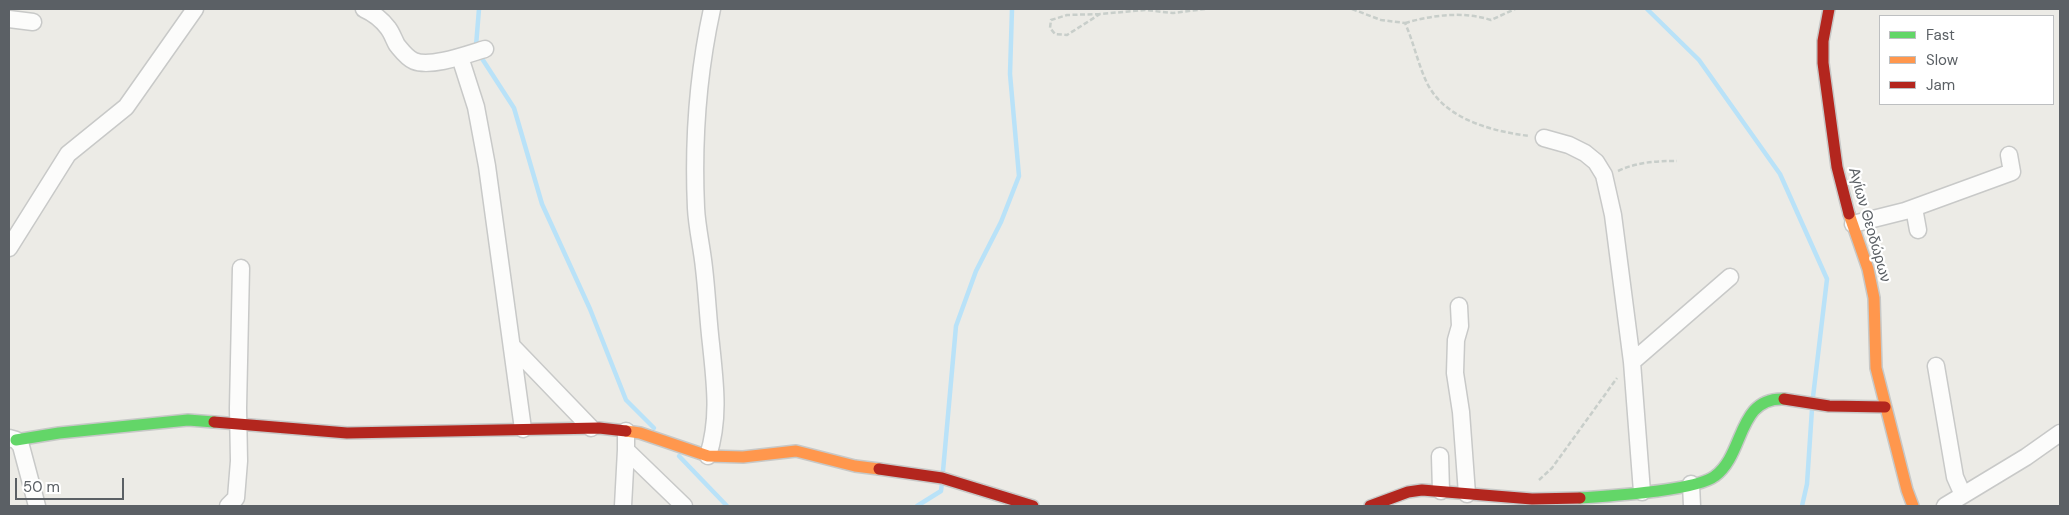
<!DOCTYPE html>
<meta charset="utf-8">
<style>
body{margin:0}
#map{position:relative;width:2069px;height:515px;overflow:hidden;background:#ecebe6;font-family:"DM Sans",sans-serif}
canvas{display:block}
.frame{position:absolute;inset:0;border:10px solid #5b6065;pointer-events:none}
.legend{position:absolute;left:1879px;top:15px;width:175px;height:90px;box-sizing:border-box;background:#fff;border:1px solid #bdbfc1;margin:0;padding:6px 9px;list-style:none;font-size:15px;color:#5b6065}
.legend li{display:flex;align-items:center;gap:10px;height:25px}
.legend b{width:25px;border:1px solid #bdbfc1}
.scale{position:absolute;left:15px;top:478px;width:109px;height:22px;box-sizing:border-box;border:2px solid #5b6065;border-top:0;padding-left:6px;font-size:15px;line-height:18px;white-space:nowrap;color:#5b6065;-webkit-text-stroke:4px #fff;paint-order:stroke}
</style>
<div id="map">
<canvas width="2069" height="515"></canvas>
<div class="frame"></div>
<ul class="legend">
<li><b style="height:6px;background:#63d668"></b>Fast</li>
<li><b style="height:6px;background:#ff974d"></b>Slow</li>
<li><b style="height:6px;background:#b3261e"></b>Jam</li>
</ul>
<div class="scale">50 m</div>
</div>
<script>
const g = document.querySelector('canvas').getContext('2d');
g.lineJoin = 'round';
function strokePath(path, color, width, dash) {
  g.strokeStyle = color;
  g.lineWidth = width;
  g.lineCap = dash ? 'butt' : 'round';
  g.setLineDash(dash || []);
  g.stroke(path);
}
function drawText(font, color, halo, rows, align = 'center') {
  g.font = font + ' "DM Sans",sans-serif';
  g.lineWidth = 4.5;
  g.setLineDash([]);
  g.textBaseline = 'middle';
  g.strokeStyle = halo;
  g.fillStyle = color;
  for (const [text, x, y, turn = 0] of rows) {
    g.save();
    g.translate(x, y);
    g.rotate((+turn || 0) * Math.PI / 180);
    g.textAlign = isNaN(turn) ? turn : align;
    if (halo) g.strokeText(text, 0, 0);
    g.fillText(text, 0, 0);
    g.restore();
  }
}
const stream = new Path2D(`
 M 1647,9 L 1699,60 L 1780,174 L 1827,279 L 1813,397
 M 476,46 L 479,9
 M 481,57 L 514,108 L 542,204 L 590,309 L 626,400 L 654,428
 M 679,456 L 727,506
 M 943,471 L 956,326 L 976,271 L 1001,222 L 1019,176 L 1010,74 L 1012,9
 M 917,506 L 941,491 L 942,483
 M 1802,506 L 1807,484 L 1812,409`);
const path = new Path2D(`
 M 1352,9 L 1381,20 L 1405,23 C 1414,43 1418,65 1428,85 C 1447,120 1492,131 1529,136
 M 1100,14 L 1067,15 L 1051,20 L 1050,28 L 1055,34 L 1067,35 L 1100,14 L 1145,10 L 1173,13 L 1205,9
 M 1405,23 C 1433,15 1463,11 1491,20 L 1515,9
 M 1618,171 C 1637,162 1656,161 1677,161
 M 1539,480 L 1552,468 L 1617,378`);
const street = new Path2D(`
 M 364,9 C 373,13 382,20 388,28 C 392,33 394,40 397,45 C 402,51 407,58 414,61 C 431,68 468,54 485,49
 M 9,19 L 33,22
 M 460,57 L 476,107 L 487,166 L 523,429
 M 1544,138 L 1569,145 L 1585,153 L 1596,162 L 1604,175 L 1613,215 L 1632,362 L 1642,492
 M 1914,208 L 1918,230
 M 1853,224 L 1905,211 L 2012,172 L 2009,155
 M 9,248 L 68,154 L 126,107 L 195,9
 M 1459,306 L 1460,326 L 1456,340 L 1455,373 L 1461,412 L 1467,494
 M 513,347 L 591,428
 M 1632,362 L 1730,277
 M 1936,366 L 1955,477 L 1963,495
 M 626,431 L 626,450 L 684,506
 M 9,438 L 16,440 L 21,446 L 37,506
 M 708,456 C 720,418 715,383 711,344 C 708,319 707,293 704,268 C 702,248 697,228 696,208 C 693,142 698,73 712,9
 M 1440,456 L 1441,491
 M 1691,484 L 1692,506
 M 228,506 L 236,498 L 239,461 L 238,408 L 241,268
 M 623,506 L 626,450
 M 1945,506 L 2026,457 L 2060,433`);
const fast = new Path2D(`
 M 16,440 L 59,433 L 188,420 L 214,422
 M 1580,498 C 1607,496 1696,491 1715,476 C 1745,454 1737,397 1784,399`);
const slow = new Path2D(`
 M 1849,214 L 1868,269 L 1874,298 L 1876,368 L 1907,490 L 1913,506
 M 626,431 L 640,433 L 708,456 L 743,457 L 796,451 L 855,466 L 879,469`);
const jam = new Path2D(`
 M 1829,9 L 1823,41 L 1823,63 L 1837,167 L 1849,214
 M 1784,399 L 1829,406 L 1885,407
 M 214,422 L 347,433 L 599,428 L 626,431
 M 879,469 L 942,478 L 1033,506
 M 1370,506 L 1408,492 L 1422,490 L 1532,499 L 1580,498`);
const streetNames = [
 ["Αγίων Θεοδώρων",1869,225,74]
];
strokePath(stream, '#b9e2f8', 4.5);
strokePath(street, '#c8c9c8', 19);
strokePath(fast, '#c7c8c7', 14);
strokePath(slow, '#c7c8c7', 14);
strokePath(jam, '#c7c8c7', 14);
strokePath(path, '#c8ceca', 2.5, [5, 2.5]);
strokePath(street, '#fcfcfb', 16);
strokePath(fast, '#63d668', 11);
strokePath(slow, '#ff974d', 11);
strokePath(jam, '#b3261e', 11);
drawText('15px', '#5b6065', '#fff', streetNames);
</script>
